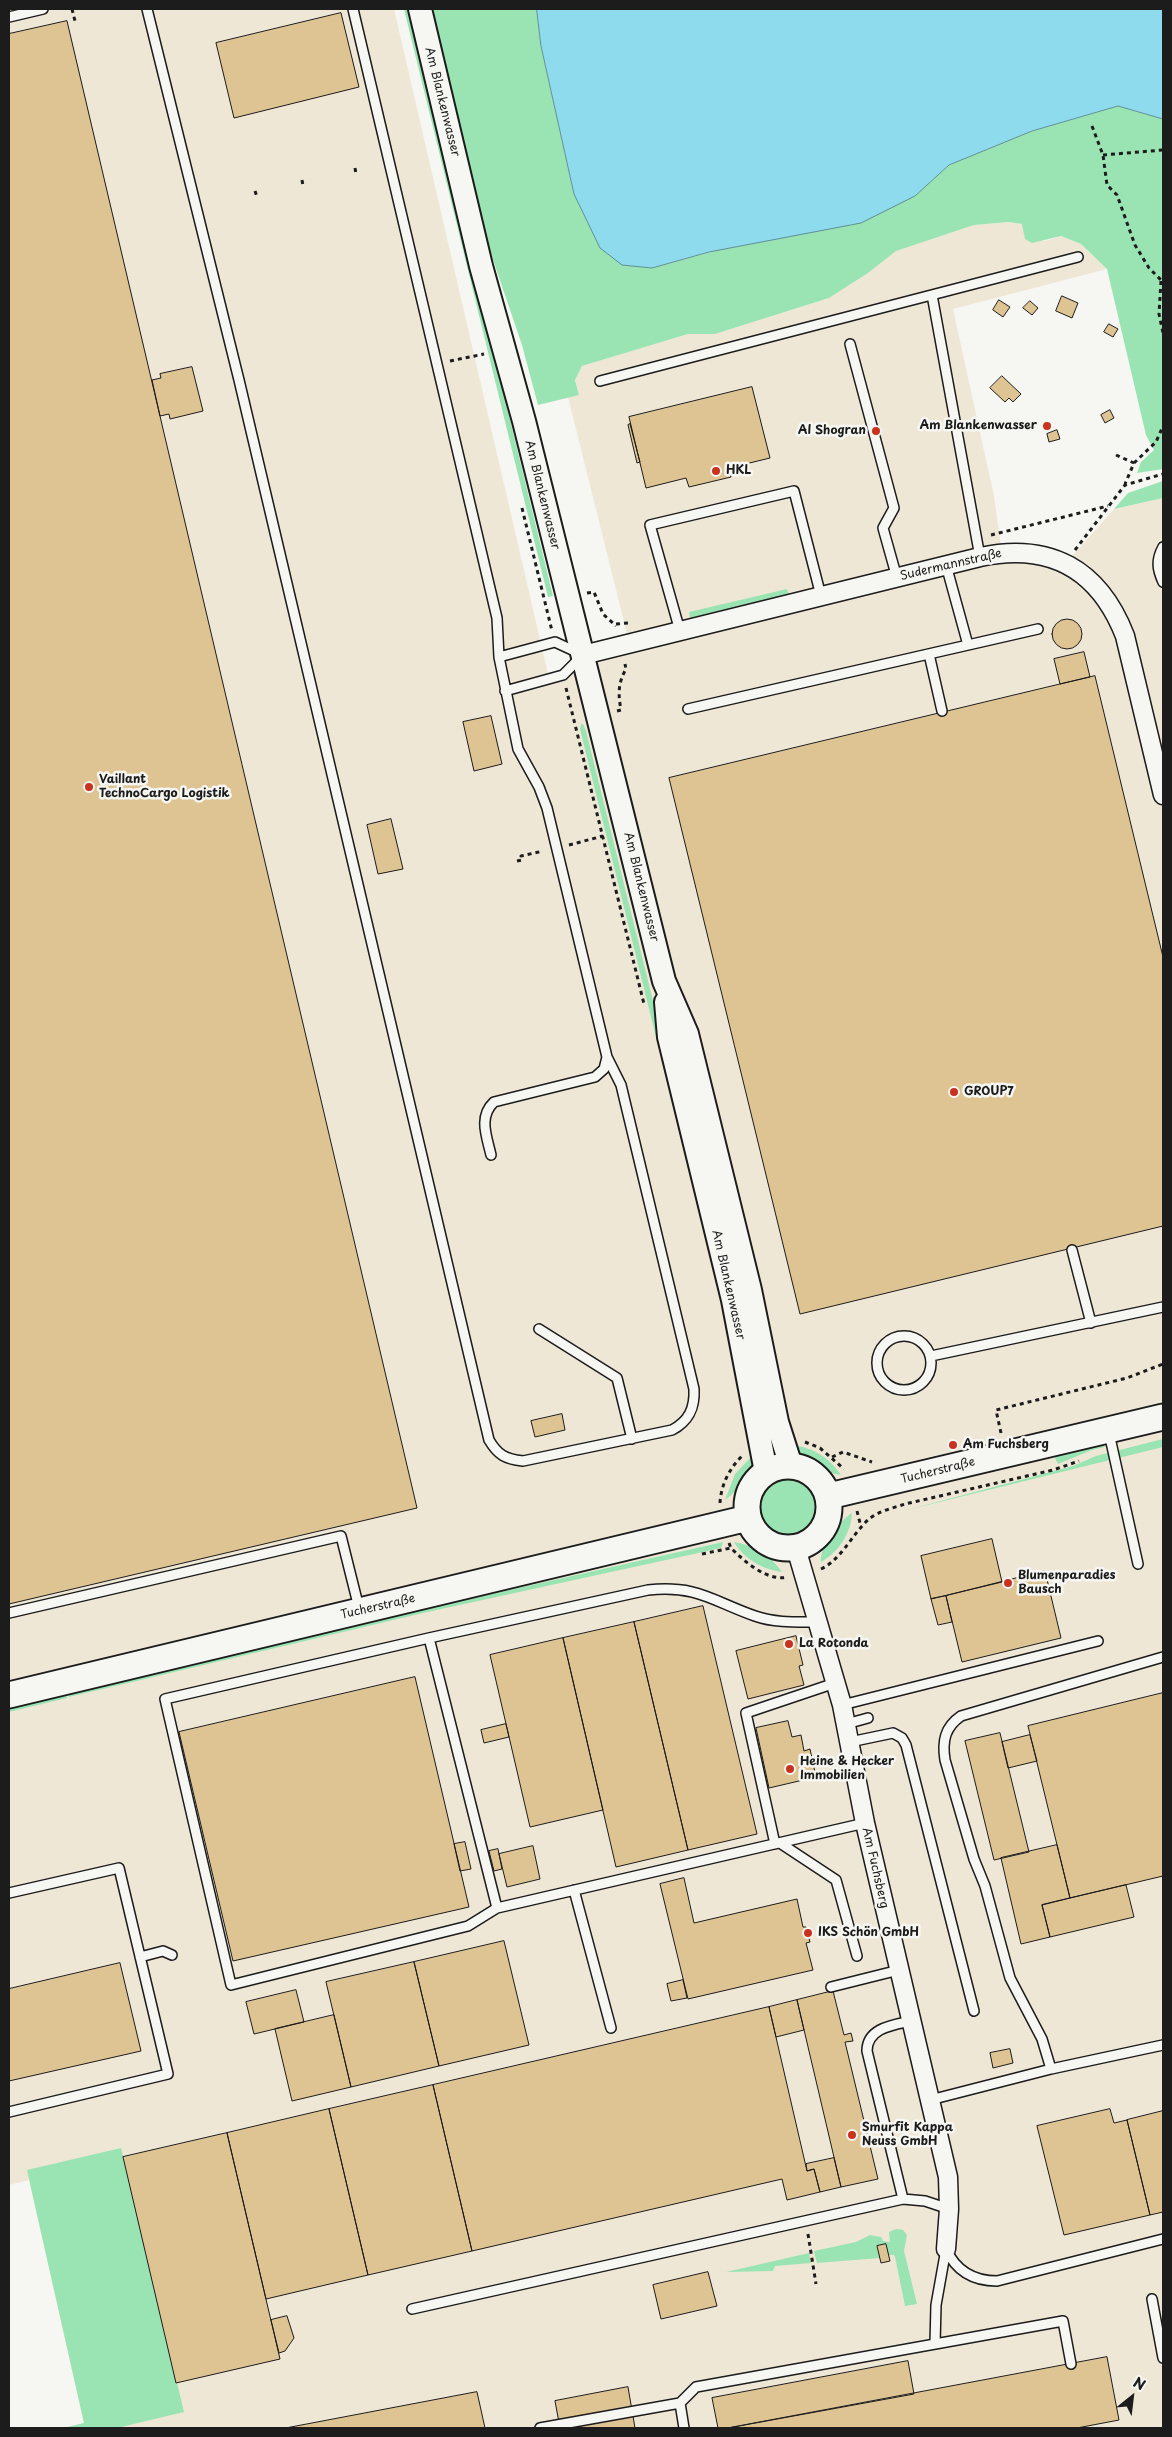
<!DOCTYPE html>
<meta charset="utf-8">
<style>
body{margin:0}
#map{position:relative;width:1172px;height:2437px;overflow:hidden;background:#f6f6f2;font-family:"Playpen Sans",sans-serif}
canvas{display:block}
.frame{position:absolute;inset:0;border:10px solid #1c1c1c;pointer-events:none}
.north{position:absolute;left:1107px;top:2372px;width:50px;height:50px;-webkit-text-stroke:4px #f6f6f2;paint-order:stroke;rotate:29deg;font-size:14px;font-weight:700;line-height:20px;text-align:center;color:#1c1c1c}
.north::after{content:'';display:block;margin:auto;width:18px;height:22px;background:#1c1c1c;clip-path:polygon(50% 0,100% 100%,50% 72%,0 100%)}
</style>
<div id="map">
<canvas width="1172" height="2437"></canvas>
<div class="frame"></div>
<div class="north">N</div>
</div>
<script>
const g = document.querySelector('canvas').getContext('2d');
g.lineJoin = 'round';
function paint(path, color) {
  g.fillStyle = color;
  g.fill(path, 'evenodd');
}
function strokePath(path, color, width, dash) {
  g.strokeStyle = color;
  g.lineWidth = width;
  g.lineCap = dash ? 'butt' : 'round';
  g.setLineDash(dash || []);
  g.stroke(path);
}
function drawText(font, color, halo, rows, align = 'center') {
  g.font = font + ' "Playpen Sans",sans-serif';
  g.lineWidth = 5;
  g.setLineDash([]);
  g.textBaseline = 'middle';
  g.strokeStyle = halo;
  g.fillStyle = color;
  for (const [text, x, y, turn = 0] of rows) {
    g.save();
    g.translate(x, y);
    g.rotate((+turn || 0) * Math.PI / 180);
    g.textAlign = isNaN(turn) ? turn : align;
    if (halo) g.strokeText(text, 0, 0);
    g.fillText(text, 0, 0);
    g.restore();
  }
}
const built = new Path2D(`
 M 9,9 L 394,9 L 548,674 L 632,654 L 568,397 L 579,394 L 575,380 L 582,366 L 688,334 L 715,334 L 829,298 L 868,273 L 895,251 L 974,225 L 1009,222 L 1023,224 L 1025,238 L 1045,241 L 1061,236 L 1081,244 L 1107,269 L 953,309 L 994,496 L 1003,561 L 1040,563 L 1060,570 L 1114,509 L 1163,498 L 1163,2428 L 85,2428 L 29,2180 L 9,2185 Z`);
const green = new Path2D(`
 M 404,9 L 410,9 L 553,596 L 548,597 Z
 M 430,9 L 537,9 L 541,46 L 574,194 L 652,268 L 915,196 L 949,165 L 1032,131 L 1118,106 L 1163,119 L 1163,469 L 1137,473 L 1141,462 L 1154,450 L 1146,435 L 1107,269 L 1081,244 L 1061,236 L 1032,243 L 1025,239 L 1022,224 L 1009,222 L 974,225 L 896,251 L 868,273 L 829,298 L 715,334 L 688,334 L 582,366 L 575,380 L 579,395 L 538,405 L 522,345 L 487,242 Z
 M 1163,481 L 1163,498 L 1114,509 L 1128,493 Z
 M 787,589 L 789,594 L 690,618 L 689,612 Z
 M 581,724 L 583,724 L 586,731 L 729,1307 L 723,1309 L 580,729 Z
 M 1163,1439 L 1163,1447 L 903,1511 L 1073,1466 L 1096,1456 Z
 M 1103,1444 L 1105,1447 L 1092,1450 L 1058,1464 L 1053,1454 L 1060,1452 L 1063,1455 Z
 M 792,1445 C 814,1448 829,1457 841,1475 C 823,1473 803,1459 792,1445 Z
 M 754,1454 C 753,1472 739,1490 725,1500 L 735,1474 Z
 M758 1508a30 30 0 1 1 60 0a30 30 0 1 1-60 0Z
 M 852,1513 C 851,1533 839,1552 821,1562 C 820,1544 838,1522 852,1513 Z
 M 723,1542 L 721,1548 L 423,1613 L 69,1697 L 69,1694 L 336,1629 Z
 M 734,1542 C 754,1545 770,1555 782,1572 C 763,1570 743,1558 734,1542 Z
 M 66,1694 L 67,1698 L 9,1712 L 9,1708 Z
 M 121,2148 L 184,2412 L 117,2428 L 63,2428 L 84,2423 L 27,2170 Z
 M 896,2229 L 903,2230 L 907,2235 L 904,2251 L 917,2304 L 905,2306 L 895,2257 L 894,2255 L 888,2255 L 886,2244 L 877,2246 L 880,2258 L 817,2263 L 814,2251 L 856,2242 L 870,2235 L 881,2237 L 883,2241 L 890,2242 L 889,2232 Z
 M 809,2253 L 811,2263 L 775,2266 L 773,2271 L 726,2272 Z`);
const water = new Path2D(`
 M 537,9 L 1163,9 L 1163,119 L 1118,106 L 1032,131 L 949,165 L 915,196 L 861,223 L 709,252 L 652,268 L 622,265 L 600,248 L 574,194 L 541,46 Z`);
const building = new Path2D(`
 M 341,13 L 359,87 L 234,118 L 216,43 Z
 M 67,21 L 417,1508 L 9,1604 L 9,34 Z
 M 1062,296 L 1078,303 L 1072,318 L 1056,311 Z
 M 999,300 L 1010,307 L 1003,317 L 993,310 Z
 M 1030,301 L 1038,308 L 1032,315 L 1023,308 Z
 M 1109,324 L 1118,329 L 1113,337 L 1104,332 Z
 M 192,367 L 203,411 L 170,419 L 169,414 L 160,416 L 152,380 L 161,378 L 160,374 Z
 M 1002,376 L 1021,394 L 1013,402 L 1009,398 L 1005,402 L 990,388 Z
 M 752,387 L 770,458 L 729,468 L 731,477 L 689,487 L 686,478 L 646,488 L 629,417 Z
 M 1110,410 L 1114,418 L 1105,423 L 1101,415 Z
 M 630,424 L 640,462 L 637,463 L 628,425 Z
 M 1057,430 L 1060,439 L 1049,442 L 1047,434 Z
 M1052 634a15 15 0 1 1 30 0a15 15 0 1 1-30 0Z
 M 1084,652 L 1090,677 L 1060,684 L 1054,659 Z
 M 1095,676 L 1163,957 L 1163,1226 L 800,1314 L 669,778 Z
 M 491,716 L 502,764 L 474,771 L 463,722 Z
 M 391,819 L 403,869 L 378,874 L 367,825 Z
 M 562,1414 L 565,1430 L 535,1437 L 531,1421 Z
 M 992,1539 L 1002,1582 L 931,1599 L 921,1556 Z
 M 1045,1571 L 1061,1638 L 962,1662 L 946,1596 Z
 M 946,1596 L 952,1622 L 938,1625 L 931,1599 Z
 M 703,1606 L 757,1834 L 688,1850 L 634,1622 Z
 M 634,1622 L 688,1850 L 616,1867 L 563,1638 Z
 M 796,1636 L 803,1665 L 799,1666 L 804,1685 L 748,1699 L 736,1651 Z
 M 563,1638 L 603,1810 L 530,1827 L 490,1655 Z
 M 415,1677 L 469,1907 L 233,1961 L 179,1732 Z
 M 1163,1693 L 1163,1876 L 1070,1898 L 1028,1726 Z
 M 788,1721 L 792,1737 L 801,1735 L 804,1751 L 810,1749 L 816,1777 L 769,1788 L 756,1728 Z
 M 506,1724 L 509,1737 L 484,1743 L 481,1730 Z
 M 1000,1733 L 1029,1852 L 994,1860 L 965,1741 Z
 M 1030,1735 L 1037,1761 L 1008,1768 L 1002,1742 Z
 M 465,1842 L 471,1869 L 460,1871 L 454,1844 Z
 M 1057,1845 L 1070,1898 L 1042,1905 L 1050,1937 L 1021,1944 L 1001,1858 Z
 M 533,1846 L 540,1879 L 507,1887 L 499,1854 Z
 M 498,1849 L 502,1869 L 494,1871 L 489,1851 Z
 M 684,1878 L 694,1923 L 797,1899 L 803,1927 L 806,1927 L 810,1942 L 806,1943 L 813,1970 L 688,1999 L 660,1884 Z
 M 1126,1885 L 1134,1917 L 1050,1937 L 1042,1905 Z
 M 504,1941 L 529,2045 L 439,2066 L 414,1962 Z
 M 414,1962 L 439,2066 L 351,2087 L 326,1982 Z
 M 120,1963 L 141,2051 L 9,2081 L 9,1989 Z
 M 683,1980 L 687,1998 L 671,2001 L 667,1984 Z
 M 296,1990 L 304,2022 L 254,2034 L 246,2002 Z
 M 833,1991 L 844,2035 L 851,2033 L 853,2041 L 845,2042 L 878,2179 L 841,2187 L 797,2000 Z
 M 797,2000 L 804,2030 L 776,2037 L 769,2007 Z
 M 769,2007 L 807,2171 L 814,2169 L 820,2192 L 787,2200 L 782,2179 L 472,2251 L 433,2085 Z
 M 334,2015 L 351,2087 L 292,2101 L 275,2029 Z
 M 1010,2049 L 1013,2063 L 993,2068 L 990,2053 Z
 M 433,2085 L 472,2251 L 368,2275 L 329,2109 Z
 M 329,2109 L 368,2275 L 266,2299 L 227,2133 Z
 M 1110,2109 L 1114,2123 L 1127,2120 L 1150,2215 L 1064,2235 L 1037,2126 Z
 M 1163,2111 L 1163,2212 L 1150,2215 L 1127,2120 Z
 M 227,2133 L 280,2359 L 176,2383 L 123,2157 Z
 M 834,2158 L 841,2187 L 820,2192 L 814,2169 L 807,2171 L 806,2164 Z
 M 886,2244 L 890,2261 L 881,2263 L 877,2246 Z
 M 708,2272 L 717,2306 L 661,2319 L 653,2285 Z
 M 287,2316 L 294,2338 L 285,2351 L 279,2353 L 271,2320 Z
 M 1107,2357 L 1119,2420 L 1077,2428 L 728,2428 Z
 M 908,2361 L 914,2394 L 728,2428 L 718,2428 L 712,2398 Z
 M 628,2387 L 635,2428 L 560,2428 L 555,2401 Z
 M 477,2392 L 485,2428 L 286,2428 Z`);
const path = new Path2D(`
 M 72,9 L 75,21
 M 1092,126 L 1103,155 L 1107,185 L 1117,195 L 1135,245 L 1149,268 L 1163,282
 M 1103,155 L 1163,150
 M 355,168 L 356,174
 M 302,180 L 303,186
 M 255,191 L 257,197
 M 1161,281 L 1159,314 L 1163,333
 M 450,361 L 484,354
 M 1116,455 L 1134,463 L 1125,484
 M 1134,463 L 1156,442 L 1163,426
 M 522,508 L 552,631
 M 991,535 L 1108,506
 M 1075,550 L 1125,485 L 1163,474
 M 587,593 L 594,592 L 603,614 L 616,626
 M 616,624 L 628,623
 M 566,688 L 644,1004
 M 617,711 L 621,710 C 618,694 618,683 626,669 L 625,664
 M 569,845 L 603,836
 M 517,861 L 522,860 L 521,856 L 543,851
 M 1001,1433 L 996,1410 L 1127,1378 L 1163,1364
 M 805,1442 L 820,1448 L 844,1469
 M 832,1457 L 843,1452 L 872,1462
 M 720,1503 C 721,1485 729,1469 742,1456
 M 857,1511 L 861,1527
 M 729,1543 L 731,1548 C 744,1561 767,1582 788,1577
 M 702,1554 L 731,1548
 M 821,1569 C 842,1559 852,1534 869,1519 C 879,1511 893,1508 905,1504 L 1053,1470 L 1079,1461
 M 808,2234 L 816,2284`);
const service = new Path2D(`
 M 147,9 L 239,380 L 489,1440 C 498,1455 505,1459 523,1461 L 672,1430 C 689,1421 695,1408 694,1389 L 621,1085 L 607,1057 L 547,808 L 539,787 L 518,749 L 499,657 L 497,618 L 353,9
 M 9,17 L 43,9
 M 932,295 L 980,557
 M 850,344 L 894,508 L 883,528 L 897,578
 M 600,381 L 1078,257
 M 1163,547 C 1156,560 1157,569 1163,582
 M 946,565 L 968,645
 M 680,631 L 650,525 L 794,491 L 821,596
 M 929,654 L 942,711
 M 499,657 L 555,642 L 583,655 L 563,675 L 505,691
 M 688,709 L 1038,629
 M 491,1155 C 487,1137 478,1117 494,1102 L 595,1077 L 604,1069 L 607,1057
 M 1072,1250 L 1091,1323
 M 539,1329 L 617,1378 L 632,1439
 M877 1363a27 27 0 1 1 54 0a27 27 0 1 1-54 0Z
 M 931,1356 L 1163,1307
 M 1109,1433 L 1138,1564
 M 9,1613 L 341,1536 L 359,1608
 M 429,1638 L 648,1590 C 698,1585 712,1601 755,1616 C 775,1623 796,1622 817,1622
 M 842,1705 L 1098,1641
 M 846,1724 L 868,1718
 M 850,1742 L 893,1733 L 902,1738 L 906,1745 L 974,2011
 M 780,1843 L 836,1880 L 857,1956
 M 775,1844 L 746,1713 L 835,1683
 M 574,1890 L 611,2028
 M 9,1893 L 119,1868 L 168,2074 L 9,2112
 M 497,1908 L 429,1638 L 165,1699 L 231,1985 L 468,1926 L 497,1908 L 865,1823
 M 140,1957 L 163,1951 L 172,1955
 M 831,1987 L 899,1970
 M 1051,2069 L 1042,2039 L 1010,1978 L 985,1886 L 974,1859 L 945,1760 C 942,1741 945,1727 961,1716 L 1163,1657
 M 930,2100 L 1051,2069 L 1163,2045
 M 903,2199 L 867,2051 C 867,2028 893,2025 911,2021
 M 946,2249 C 956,2271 973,2281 997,2281 L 1163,2239
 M 1152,2299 L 1163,2358
 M 412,2309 L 903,2199 L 925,2201 L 949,2209
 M 935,2344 L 936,2305 L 946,2249
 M 540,2428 L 680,2403
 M 684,2428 L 680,2403 L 696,2387 L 1063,2321 L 1071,2364`);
const minor = new Path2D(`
 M 583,655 L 980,557 C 1050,542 1099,569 1125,636 L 1163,795
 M 796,1548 L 842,1705 L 865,1823 L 948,2177 L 949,2209 L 946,2249`);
const tertiary = new Path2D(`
 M 420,9 L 481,266 L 524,421 L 664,981 L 687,1034 L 750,1290 L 777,1422 L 791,1466
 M 666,1002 L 669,1037 L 733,1300 L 766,1472`);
const secondary = new Path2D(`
 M747 1507a41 41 0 1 1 82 0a41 41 0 1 1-82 0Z
 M 829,1496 L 1163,1417
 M 9,1695 L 748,1518`);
const markers = [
 [1047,426,5,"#c8321e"],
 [876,431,5,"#c8321e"],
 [716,471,5,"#c8321e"],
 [89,787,5,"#c8321e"],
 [954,1092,5,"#c8321e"],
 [953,1445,5,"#c8321e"],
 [1008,1583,5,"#c8321e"],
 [789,1644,5,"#c8321e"],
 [790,1769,5,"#c8321e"],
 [808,1933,5,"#c8321e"],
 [852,2135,5,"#c8321e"]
];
const streetNames = [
 ["Am Blankenwasser",442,102,76],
 ["Am Blankenwasser",542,495,76],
 ["Sudermannstraße",951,565,-13],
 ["Am Blankenwasser",641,887,76],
 ["Am Blankenwasser",728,1285,77],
 ["Tucherstraße",938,1471,-14],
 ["Tucherstraße",378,1607,-13],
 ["Am Fuchsberg",875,1868,77]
];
const poiNames = [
 ["Am Blankenwasser",1037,426,"right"],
 ["Al Shogran",866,431,"right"],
 ["HKL",726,471],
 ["Vaillant",99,780],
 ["TechnoCargo Logistik",99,794],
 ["GROUP7",964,1092],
 ["Am Fuchsberg",963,1445],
 ["Blumenparadies",1018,1576],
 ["Bausch",1018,1590],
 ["La Rotonda",799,1644],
 ["Heine & Hecker",800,1762],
 ["Immobilien",800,1776],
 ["IKS Schön GmbH",818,1933],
 ["Smurfit Kappa",862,2128],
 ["Neuss GmbH",862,2142]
];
paint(built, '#efe7d6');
paint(green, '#9ae4b3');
paint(water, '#8ddbec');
strokePath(water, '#608f99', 1);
paint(building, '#dec493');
strokePath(building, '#1c1c1c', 1);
strokePath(service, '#1c1c1c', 12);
strokePath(minor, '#1c1c1c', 21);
strokePath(tertiary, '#1c1c1c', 26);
strokePath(secondary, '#1c1c1c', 29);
strokePath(path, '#1c1c1c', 3, [4, 4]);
strokePath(service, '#f6f6f2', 9);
strokePath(minor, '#f6f6f2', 18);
strokePath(tertiary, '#f6f6f2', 22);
strokePath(secondary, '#f6f6f2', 25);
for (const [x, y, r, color] of markers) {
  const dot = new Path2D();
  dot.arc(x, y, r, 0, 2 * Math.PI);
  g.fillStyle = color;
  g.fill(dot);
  strokePath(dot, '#f6f6f2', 2);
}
drawText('12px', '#1c1c1c', '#f6f6f2', streetNames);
drawText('bold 12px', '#1c1c1c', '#f6f6f2', poiNames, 'left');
</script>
